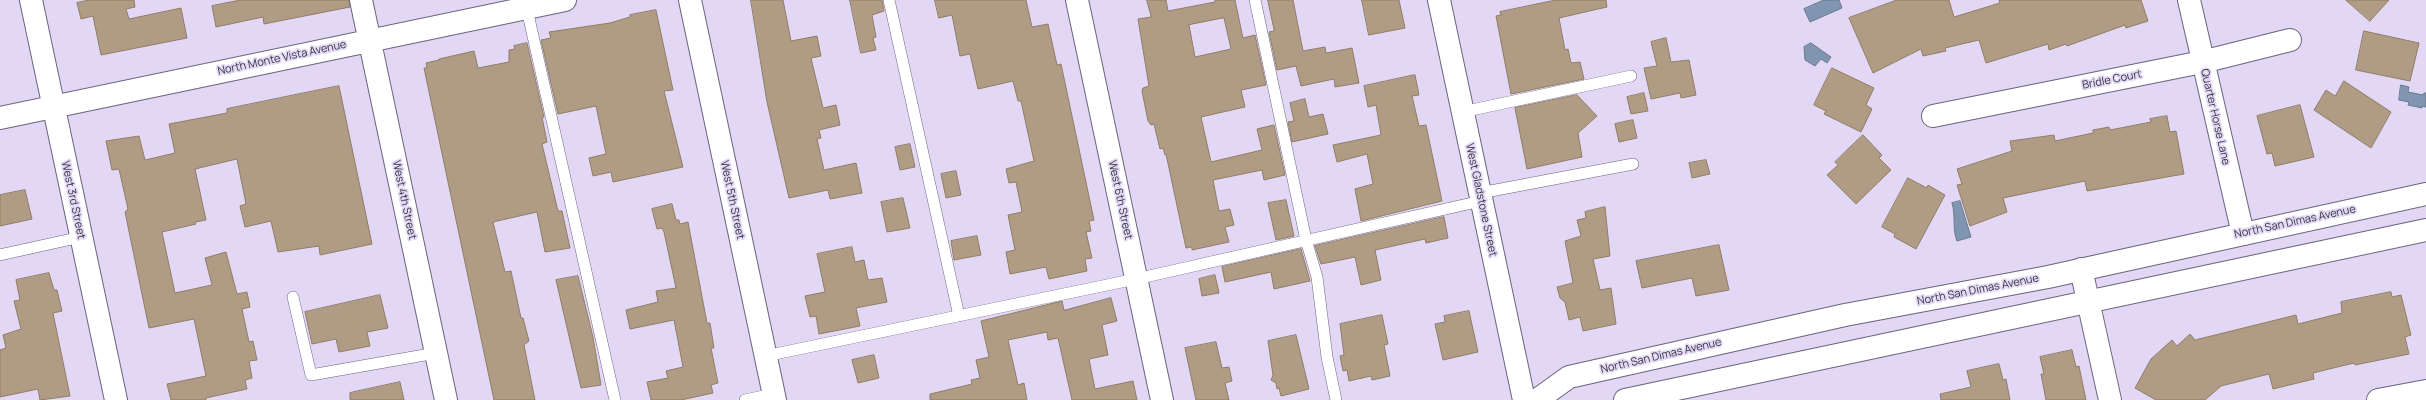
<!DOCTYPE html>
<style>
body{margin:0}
canvas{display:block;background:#e2d8f6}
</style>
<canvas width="2426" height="400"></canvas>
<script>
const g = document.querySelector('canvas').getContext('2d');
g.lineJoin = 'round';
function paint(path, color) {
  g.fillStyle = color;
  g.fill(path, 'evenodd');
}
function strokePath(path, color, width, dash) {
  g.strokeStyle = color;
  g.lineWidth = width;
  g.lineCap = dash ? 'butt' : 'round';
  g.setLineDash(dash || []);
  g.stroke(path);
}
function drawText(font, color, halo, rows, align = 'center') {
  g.font = font + ' Manrope,sans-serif';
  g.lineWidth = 3.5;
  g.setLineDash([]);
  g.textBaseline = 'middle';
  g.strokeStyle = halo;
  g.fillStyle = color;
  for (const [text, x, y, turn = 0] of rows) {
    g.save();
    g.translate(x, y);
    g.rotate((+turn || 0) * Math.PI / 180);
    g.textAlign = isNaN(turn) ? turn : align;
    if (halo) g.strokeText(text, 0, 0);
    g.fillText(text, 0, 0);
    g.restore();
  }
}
const water = new Path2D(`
 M 1824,0 L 1839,0 L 1842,8 L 1810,22 L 1804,9 Z
 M 1811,43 L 1831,57 L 1827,63 L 1821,59 L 1815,66 L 1805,60 L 1804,47 Z
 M 2401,85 L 2409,87 L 2408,92 L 2423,95 L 2424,93 L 2426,93 L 2426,107 L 2422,106 L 2422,108 L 2408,105 L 2409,102 L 2399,100 Z
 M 1960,201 L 1971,237 L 1957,241 C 1952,229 1956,216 1952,203 Z`);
const building = new Path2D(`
 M 89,0 L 134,0 L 135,7 L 126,9 L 129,19 L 181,8 L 187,38 L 101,55 L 93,16 L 81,19 L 77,3 Z
 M 241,0 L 349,0 L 350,7 L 264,24 L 263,17 L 216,27 L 212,6 Z
 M 751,0 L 783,0 L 791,41 L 817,36 L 821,56 L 811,58 L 823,108 L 836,105 L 840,125 L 819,130 L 821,138 L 817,139 L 824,170 L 856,163 L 862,193 L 830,199 L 828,190 L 789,198 L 767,102 Z
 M 850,0 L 882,0 L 884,11 L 872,15 L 876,37 L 873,38 L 876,50 L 861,53 Z
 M 935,0 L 1026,0 L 1032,27 L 1048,24 L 1057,65 L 1061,64 L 1094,220 L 1089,221 L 1091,231 L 1086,232 L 1092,258 L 1085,259 L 1087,271 L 1049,279 L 1046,267 L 1010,274 L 1006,252 L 1015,250 L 1008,215 L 1022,212 L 1016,182 L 1009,183 L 1006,169 L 1034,161 L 1021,101 L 1018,101 L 1013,81 L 978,89 L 970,54 L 960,56 L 952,15 L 939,18 Z
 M 1147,0 L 1166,0 L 1168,11 L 1215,2 L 1215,0 L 1235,0 L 1243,38 L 1255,35 L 1266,85 L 1241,90 L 1245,107 L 1201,117 L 1211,162 L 1262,150 L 1257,129 L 1274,125 L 1285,175 L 1264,180 L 1262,170 L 1213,180 L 1219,211 L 1230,209 L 1234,225 L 1225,227 L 1229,242 L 1192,250 L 1192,247 L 1186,248 L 1166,154 L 1165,155 L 1163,148 L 1160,149 L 1154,124 L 1151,125 L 1148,121 L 1142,91 L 1143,88 L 1149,86 L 1138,19 L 1151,17 ZM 1224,18 L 1231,49 L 1195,57 L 1189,25 Z
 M 1268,0 L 1293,0 L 1303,51 L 1325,47 L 1326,53 L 1352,48 L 1359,83 L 1335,87 L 1334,79 L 1301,86 L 1296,66 L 1277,70 L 1269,32 L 1274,31 Z
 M 1362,0 L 1399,0 L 1405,28 L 1369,35 Z
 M 1556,0 L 1606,0 L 1607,7 L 1559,18 L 1565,50 L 1568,49 L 1571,63 L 1580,62 L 1584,79 L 1511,94 L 1496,16 L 1501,15 L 1500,12 Z
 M 1897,0 L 1949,0 L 1954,17 L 2000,3 L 1999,0 L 2141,0 L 2148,21 L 2126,28 L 2125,25 L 2067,46 L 2066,44 L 2049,50 L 2048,44 L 1986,63 L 1979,40 L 1945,48 L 1946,51 L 1923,56 L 1921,49 L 1873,73 L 1849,18 Z
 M 2346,0 L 2389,0 L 2370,21 Z
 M 656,10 L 673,90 L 664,91 L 683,167 L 613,182 L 611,172 L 593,176 L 589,158 L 606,154 L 596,106 L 558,114 L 541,40 L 551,38 L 549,32 L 610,23 L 630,17 L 630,15 Z
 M 2364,31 L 2419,43 L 2410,81 L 2356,70 Z
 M 1666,38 L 1671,62 L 1689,60 L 1696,95 L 1681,98 L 1680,93 L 1651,99 L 1644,68 L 1657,66 L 1651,42 Z
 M 527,43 L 544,117 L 542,117 L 547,142 L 542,144 L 558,211 L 562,211 L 570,248 L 545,252 L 537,212 L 493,222 L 505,272 L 511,271 L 521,318 L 523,318 L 529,341 L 524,345 L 535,400 L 494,400 L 424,68 L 427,68 L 426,63 L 439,60 L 439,59 L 474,51 L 478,68 L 509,62 L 509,50 L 515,49 L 514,46 Z
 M 1832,68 L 1874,88 L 1866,105 L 1872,109 L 1861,132 L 1824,114 L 1826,111 L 1814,105 Z
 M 1415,75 L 1419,95 L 1412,96 L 1419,126 L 1426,125 L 1442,201 L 1361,221 L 1355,189 L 1373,184 L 1367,154 L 1337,162 L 1333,145 L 1381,135 L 1376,105 L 1368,107 L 1364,86 Z
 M 2344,81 L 2391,112 L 2371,148 L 2314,110 L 2326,90 L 2335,96 Z
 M 339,86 L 372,244 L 320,255 L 319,246 L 278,252 L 271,221 L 245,227 L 240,206 L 246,204 L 237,159 L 195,169 L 206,220 L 195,222 L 196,224 L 162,232 L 175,293 L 212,285 L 205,258 L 226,252 L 237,294 L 247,292 L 250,307 L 242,309 L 249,342 L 253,341 L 257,360 L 249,361 L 252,378 L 245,380 L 247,389 L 206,398 L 206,400 L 171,400 L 167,384 L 206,376 L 194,319 L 149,328 L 125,212 L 128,209 L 119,169 L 112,170 L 106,141 L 139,136 L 145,160 L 175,153 L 169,124 L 227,113 L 227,109 Z
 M 1644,93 L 1648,111 L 1631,114 L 1627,97 Z
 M 1577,95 L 1597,116 L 1578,133 L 1582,157 L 1527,169 L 1515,108 Z
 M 1305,99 L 1309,117 L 1323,114 L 1328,134 L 1292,142 L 1288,122 L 1294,121 L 1290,103 Z
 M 2300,105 L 2314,157 L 2275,166 L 2272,153 L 2267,154 L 2257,116 Z
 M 2167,116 L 2170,132 L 2176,131 L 2184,174 L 2087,191 L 2085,181 L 2003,198 L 2007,212 L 1970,226 L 1957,185 L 1962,184 L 1957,169 L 2012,151 L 2010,141 L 2054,135 L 2055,141 L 2093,133 L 2093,130 L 2109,127 L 2110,130 L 2151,122 L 2150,119 Z
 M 1633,120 L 1637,138 L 1619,142 L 1615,124 Z
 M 1863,135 L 1882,155 L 1879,158 L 1891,170 L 1856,204 L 1827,175 L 1838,165 L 1835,162 Z
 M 910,144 L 915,167 L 900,170 L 895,147 Z
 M 1706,160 L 1710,174 L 1692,178 L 1689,163 Z
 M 956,171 L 961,195 L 946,198 L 941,174 Z
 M 1908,178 L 1927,188 L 1928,185 L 1945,195 L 1916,249 L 1894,237 L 1895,234 L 1882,227 Z
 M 25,190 L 32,219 L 0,226 L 0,195 Z
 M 903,198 L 910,228 L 887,232 L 881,202 Z
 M 1286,200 L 1294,236 L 1276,240 L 1268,203 Z
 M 672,204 L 676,220 L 679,220 L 680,224 L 688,222 L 707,323 L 710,323 L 714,348 L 711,348 L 718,383 L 711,385 L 713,393 L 681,400 L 651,400 L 647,382 L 668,378 L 666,371 L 683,367 L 674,320 L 630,329 L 626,310 L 658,302 L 656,291 L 676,288 L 664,232 L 662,228 L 657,229 L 652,209 Z
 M 1605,207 L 1610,256 L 1593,259 L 1600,290 L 1611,288 L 1616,324 L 1583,331 L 1580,317 L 1569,320 L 1565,302 L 1560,298 L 1557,287 L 1573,283 L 1565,241 L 1581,236 L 1577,220 L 1586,218 L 1585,212 Z
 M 1444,217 L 1448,238 L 1426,243 L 1425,239 L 1375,250 L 1381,280 L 1361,285 L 1355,257 L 1321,264 L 1315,246 Z
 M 977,236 L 981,255 L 954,260 L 951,241 Z
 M 1719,245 L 1729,290 L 1696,296 L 1692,278 L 1642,288 L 1636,261 Z
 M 852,247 L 855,262 L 864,260 L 868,280 L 882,278 L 887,302 L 856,308 L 860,326 L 819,334 L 816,316 L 810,317 L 805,296 L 825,292 L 817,254 Z
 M 1301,249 L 1310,281 L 1274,289 L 1271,272 L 1225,282 L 1222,267 Z
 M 49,273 L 54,290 L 57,290 L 62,311 L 53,313 L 70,396 L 40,400 L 38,389 L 0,397 L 0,350 L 6,348 L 3,335 L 21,329 L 14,301 L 20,300 L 16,280 Z
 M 1215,275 L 1219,293 L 1202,296 L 1199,279 Z
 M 578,276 L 593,337 L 601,385 L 581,388 L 556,280 Z
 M 2391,292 L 2392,297 L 2401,295 L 2411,335 L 2405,337 L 2409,354 L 2355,365 L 2354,363 L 2313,373 L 2314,379 L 2273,389 L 2269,374 L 2221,386 L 2205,400 L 2156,400 L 2135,388 L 2151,359 L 2172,340 L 2177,346 L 2190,334 L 2195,340 L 2296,315 L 2298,324 L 2342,313 L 2341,302 Z
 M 380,295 L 388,328 L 367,332 L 370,346 L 339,352 L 336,339 L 312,344 L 305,312 Z
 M 1111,298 L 1117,321 L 1102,325 L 1108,355 L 1089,359 L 1095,389 L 1133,381 L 1137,400 L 1072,400 L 1058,338 L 1048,340 L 1047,332 L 1008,340 L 1018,385 L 1024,383 L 1027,400 L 930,400 L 930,394 L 972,384 L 971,380 L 980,378 L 976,360 L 989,357 L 981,321 L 1062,301 L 1064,310 Z
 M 1469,311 L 1478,352 L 1443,360 L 1435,324 L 1445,322 L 1444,316 Z
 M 1382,315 L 1388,344 L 1384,345 L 1390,376 L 1372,380 L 1371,376 L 1349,381 L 1347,370 L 1343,371 L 1340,356 L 1344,355 L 1340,324 Z
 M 1296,335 L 1309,389 L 1281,396 L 1279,388 L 1277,389 L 1276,383 L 1271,380 L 1273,375 L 1268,341 Z
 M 1216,342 L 1222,368 L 1229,367 L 1232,381 L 1225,383 L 1229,400 L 1196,400 L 1185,348 Z
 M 2072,350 L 2076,367 L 2079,366 L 2086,400 L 2046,400 L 2041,374 L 2044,374 L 2040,357 Z
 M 874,355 L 879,378 L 858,383 L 852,360 Z
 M 1999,364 L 2003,380 L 2006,379 L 2010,400 L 1941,400 L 1940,394 L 1971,387 L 1967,371 Z
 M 400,382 L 404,400 L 350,400 L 350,393 Z`);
const lane = new Path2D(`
 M 889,0 L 959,316
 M 1255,0 L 1306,240 L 1317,277 L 1327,357 L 1336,400
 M 526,5 L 615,400
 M 1462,112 L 1631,76
 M 1480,193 L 1633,164
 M 0,255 L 81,237
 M 293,297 L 311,375 L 436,353
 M 765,356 L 1136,279 L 1481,201
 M 745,400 L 773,394`);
const street = new Path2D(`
 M 31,0 L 116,400
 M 361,0 L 446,400
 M 690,0 L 775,400
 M 1077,0 L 1162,400
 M 2189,0 L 2243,234
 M 1933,116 L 2202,62 L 2290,40
 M 0,118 L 565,0
 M 2081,269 L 2110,400
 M 2378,400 L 2426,391`);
const secondary = new Path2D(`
 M 1439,0 L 1524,400
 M 1537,400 L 1569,377 L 1845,315 L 2048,277 L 2426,194
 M 1625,400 L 2426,230`);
const streetNames = [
 ["North Monte Vista Avenue",282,58,-12],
 ["Bridle Court",2112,80,-11],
 ["Quarter Horse Lane",2215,117,77],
 ["West 3rd Street",73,200,78],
 ["West 4th Street",404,200,78],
 ["West 5th Street",732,200,78],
 ["West 6th Street",1120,200,78],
 ["West Gladstone Street",1481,200,78],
 ["North San Dimas Avenue",2295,222,-12],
 ["North San Dimas Avenue",1978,290,-11],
 ["North San Dimas Avenue",1661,356,-13]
];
paint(water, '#8096b0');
strokePath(water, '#6a798e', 1);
paint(building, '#b09c84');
strokePath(building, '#907d66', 1);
strokePath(lane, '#6b637c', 12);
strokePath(street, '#6b637c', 24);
strokePath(secondary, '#6b637c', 24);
strokePath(lane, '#fff', 11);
strokePath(street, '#fff', 22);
strokePath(secondary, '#fff', 22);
drawText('11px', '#383540', '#e2d8f6', streetNames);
</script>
